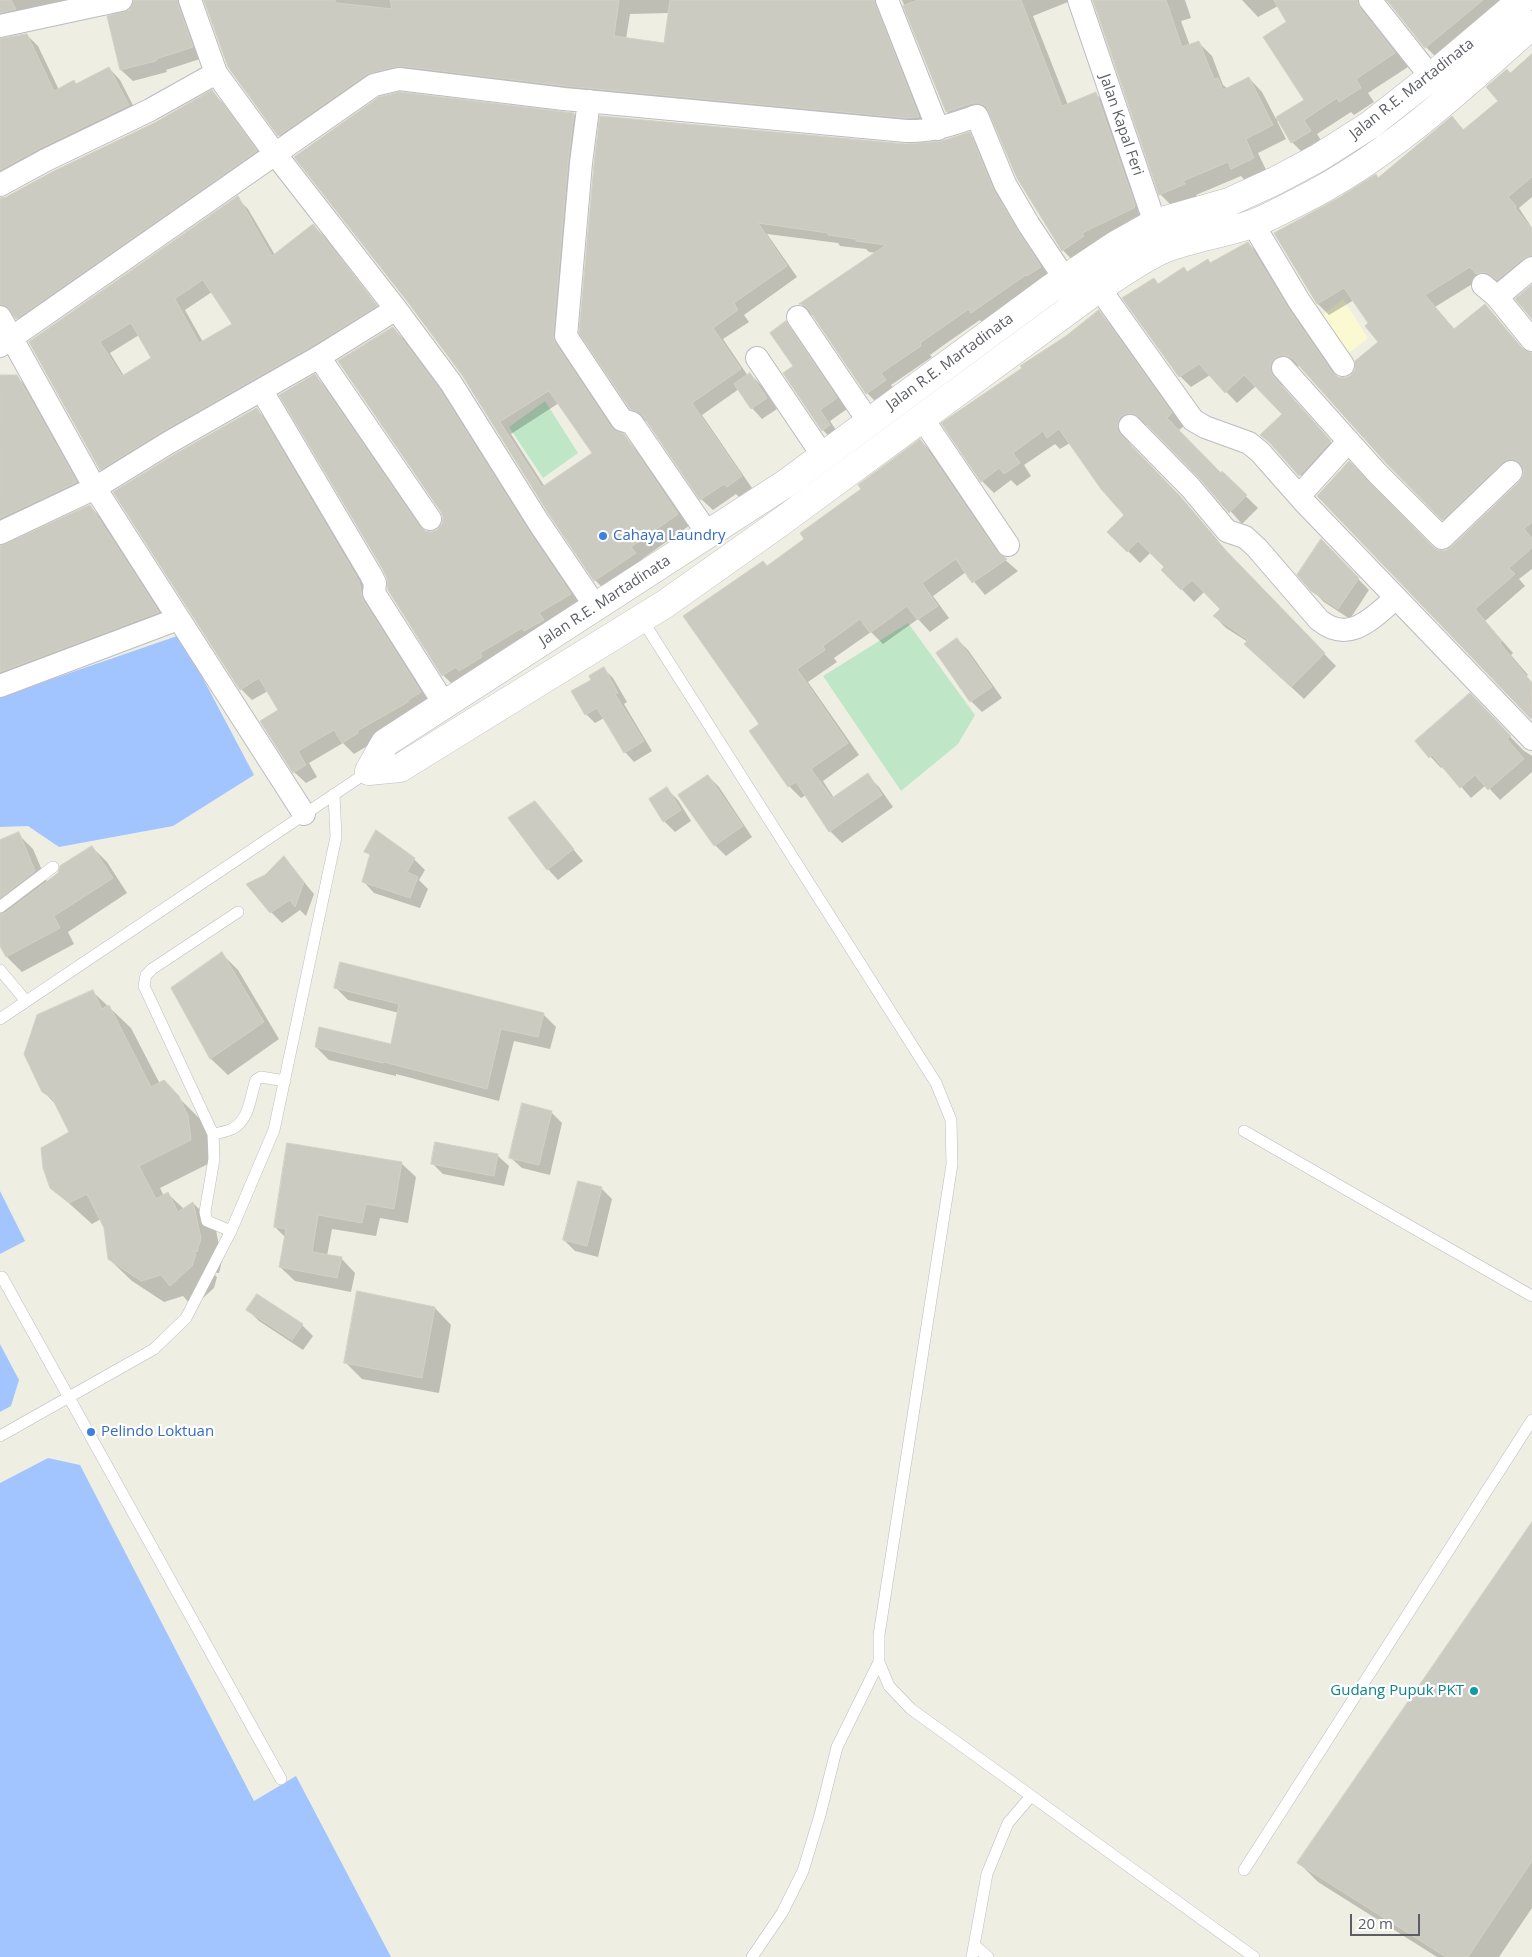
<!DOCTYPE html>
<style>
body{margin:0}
#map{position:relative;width:1532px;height:1957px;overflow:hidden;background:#eeeee3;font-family:"Open Sans",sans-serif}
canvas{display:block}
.scale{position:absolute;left:1350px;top:1914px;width:70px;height:22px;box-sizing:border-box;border:2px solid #5b5e64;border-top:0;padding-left:6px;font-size:15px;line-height:18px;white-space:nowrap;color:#5b5e64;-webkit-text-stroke:4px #fff;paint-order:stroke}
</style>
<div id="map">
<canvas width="1532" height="1957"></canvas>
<div class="scale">20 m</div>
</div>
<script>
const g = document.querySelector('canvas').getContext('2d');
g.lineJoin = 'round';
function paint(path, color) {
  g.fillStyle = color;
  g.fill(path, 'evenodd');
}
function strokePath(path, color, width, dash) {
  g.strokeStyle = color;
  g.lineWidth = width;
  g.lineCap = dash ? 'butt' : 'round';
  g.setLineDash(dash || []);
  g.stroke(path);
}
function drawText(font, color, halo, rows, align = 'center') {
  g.font = font + ' "Open Sans",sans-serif';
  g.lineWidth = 4.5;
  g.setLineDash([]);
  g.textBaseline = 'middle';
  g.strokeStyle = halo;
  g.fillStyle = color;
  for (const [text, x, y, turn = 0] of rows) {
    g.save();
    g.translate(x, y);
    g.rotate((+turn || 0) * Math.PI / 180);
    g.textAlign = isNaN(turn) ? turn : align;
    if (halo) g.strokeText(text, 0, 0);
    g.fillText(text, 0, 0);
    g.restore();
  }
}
const green = new Path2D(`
 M 545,401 L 578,453 L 543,478 L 509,427 Z
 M 908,623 L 975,715 L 958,744 L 901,791 L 823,676 Z`);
const sand = new Path2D(`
 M 1343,299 L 1368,338 L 1344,357 L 1319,318 Z`);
const water = new Path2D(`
 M 180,635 L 254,775 L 173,826 L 59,847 L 28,826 L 0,827 L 0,697 Z
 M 0,1191 L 25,1241 L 0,1254 Z
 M 0,1344 L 19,1380 L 11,1406 L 0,1412 Z
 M 48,1458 L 80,1465 L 254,1801 L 296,1776 L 391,1957 L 0,1957 L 0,1483 Z`);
const shadow = new Path2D(`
 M 0,0 L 120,0 L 0,31 Z
 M 135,0 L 195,0 L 203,58 L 166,70 L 167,72 L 133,81 L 121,70 L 109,17 L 130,11 Z
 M 205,0 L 892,0 L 930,128 L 378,85 L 290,146 L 279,135 ZM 669,13 L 665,44 L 626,39 L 630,14 Z
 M 902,0 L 1073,0 L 1033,16 L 1068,105 L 1096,94 L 1107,105 L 1146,217 L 1074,262 L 1063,250 L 1018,178 L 990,114 L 958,123 L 947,112 Z
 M 1094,0 L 1185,0 L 1191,18 L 1181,21 L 1190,46 L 1198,42 L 1212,56 L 1223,85 L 1228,89 L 1249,78 L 1262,92 L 1276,119 L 1305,100 L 1288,22 L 1278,6 L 1258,17 L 1242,0 L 1519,0 L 1440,61 L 1426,47 L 1389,1 L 1383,0 L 1370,17 L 1373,23 L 1408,67 L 1368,93 L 1374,102 L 1354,115 L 1351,112 L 1317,134 L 1324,145 L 1306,156 L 1292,142 L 1279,120 L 1277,121 L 1286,139 L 1258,153 L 1267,172 L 1246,182 L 1241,176 L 1196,195 L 1198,198 L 1174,208 L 1160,194 Z
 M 27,35 L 38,46 L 59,90 L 77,85 L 109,68 L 120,80 L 139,117 L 0,189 L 0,39 Z
 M 1532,56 L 1532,197 L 1519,208 L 1532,228 L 1532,273 L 1509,290 L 1482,278 L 1435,307 L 1455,330 L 1485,306 L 1526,353 L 1532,354 L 1532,569 L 1519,579 L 1525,586 L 1485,621 L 1513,653 L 1511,655 L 1528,675 L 1526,676 L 1532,683 L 1532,718 L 1318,496 L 1433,549 L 1445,552 L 1452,549 L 1521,482 L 1525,470 L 1520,470 L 1454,530 L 1387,463 L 1300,366 L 1292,366 L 1281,382 L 1284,389 L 1341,453 L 1311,486 L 1262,435 L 1284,414 L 1256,386 L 1237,403 L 1210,375 L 1191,387 L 1180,376 L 1153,279 L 1159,285 L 1184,269 L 1188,273 L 1208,261 L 1211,264 L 1248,243 L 1259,254 L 1299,320 L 1338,378 L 1344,379 L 1352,377 L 1379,342 L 1370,324 L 1354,300 L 1329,315 L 1318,304 L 1275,233 L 1379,179 L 1452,118 L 1465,131 L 1500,101 L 1510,75 Z
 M 212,92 L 223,103 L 267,163 L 28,329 L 15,315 L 5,317 L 0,321 L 0,199 L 7,198 L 156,123 Z
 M 574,114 L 585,126 L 566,356 L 617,432 L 623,435 L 635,448 L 689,526 L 642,559 L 647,566 L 607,592 L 595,580 L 463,375 ZM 559,403 L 594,454 L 545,487 L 511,434 Z
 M 969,134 L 980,145 L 1051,278 L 983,324 L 980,320 L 948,342 L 930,355 L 932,357 L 891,385 L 896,392 L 878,404 L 867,393 L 815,316 L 811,315 L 801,304 L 877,253 L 869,252 L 866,249 L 840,246 L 838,243 L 767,234 L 797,277 L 744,315 L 749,322 L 723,339 L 748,376 L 750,374 L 761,385 L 777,409 L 762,419 L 752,408 L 739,389 L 702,415 L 752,488 L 739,497 L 736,494 L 713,510 L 701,499 L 650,423 L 643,420 L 631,408 L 595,165 L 943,143 Z
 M 237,198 L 248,209 L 275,255 L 313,226 L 324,236 L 386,317 L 112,480 L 101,469 L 30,342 ZM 212,292 L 234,325 L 203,342 L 185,310 ZM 139,335 L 153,359 L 124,376 L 110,353 Z
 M 1099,312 L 1111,324 L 1184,426 L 1178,431 L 1221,474 L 1222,473 L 1258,508 L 1242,524 L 1200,477 L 1147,425 L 1139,425 L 1129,435 L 1129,442 L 1132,449 L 1192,510 L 1224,548 L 1223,550 L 1336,666 L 1304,699 L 1258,656 L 1248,642 L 1226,628 L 1214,616 L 1222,609 L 1205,591 L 1194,602 L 1163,570 L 1166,567 L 1151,552 L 1140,563 L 1109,532 L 1126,515 L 1070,443 L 1060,449 L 1055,444 L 1024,465 L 1031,476 L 1017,486 L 1011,480 L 994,493 L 982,481 L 1023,368 Z
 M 786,323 L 797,334 L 847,409 L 830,421 L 840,436 L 833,441 L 823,430 L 795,366 Z
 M 392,328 L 404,339 L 451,403 L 581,605 L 454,686 L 443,675 L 388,577 L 315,376 L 326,387 L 425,532 L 431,533 L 438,531 L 443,525 L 444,517 Z
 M 0,376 L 17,377 L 28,388 L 87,494 L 0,537 Z
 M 256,409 L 268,421 L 371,594 L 432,704 L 419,713 L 368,743 L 369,745 L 354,754 L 343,743 L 309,763 L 317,777 L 306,783 L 294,772 L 280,711 L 268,691 L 252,700 L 241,689 Z
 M 920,440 L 932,452 L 1003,558 L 1018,571 L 985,595 L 966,572 L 933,596 L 949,618 L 930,632 L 918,619 L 883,644 L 871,632 L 834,658 L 837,662 L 808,682 L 859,755 L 823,781 L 834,798 L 867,775 L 879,787 L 893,807 L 842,843 L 830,831 L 806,795 L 801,798 L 789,786 L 751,731 L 761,724 L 767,567 L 806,539 Z
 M 90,506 L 101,518 L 169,624 L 0,692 L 0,547 Z
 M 1321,541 L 1369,590 L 1350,619 L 1324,602 L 1312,590 Z
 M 957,639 L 968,650 L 1002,698 L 982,712 L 971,701 L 938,653 Z
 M 604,669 L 613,678 L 627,702 L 624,704 L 652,751 L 634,762 L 625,752 L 604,718 L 595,723 L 586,714 L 592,680 Z
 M 1470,695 L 1523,750 L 1532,756 L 1532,772 L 1500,800 L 1486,785 L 1471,798 L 1443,766 L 1441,768 L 1416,741 Z
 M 708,776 L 719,787 L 752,837 L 726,856 L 715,845 Z
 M 667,789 L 678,800 L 691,821 L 675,832 L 664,821 Z
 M 534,802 L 583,861 L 558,880 L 548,869 Z
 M 18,834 L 33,849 L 47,882 L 92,847 L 107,862 L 127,893 L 68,932 L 74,944 L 22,972 L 7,957 L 0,944 L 0,842 Z
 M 366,852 L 414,859 L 425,870 L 419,880 L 428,889 L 420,908 L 374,893 L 364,882 L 371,856 Z
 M 284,858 L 314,894 L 306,916 L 300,910 L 282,923 L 271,912 L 266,876 Z
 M 222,954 L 238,970 L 279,1039 L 228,1075 L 211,1059 L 172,988 Z
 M 335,987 L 543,1014 L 556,1027 L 550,1049 L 514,1041 L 499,1101 L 396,1074 L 396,1076 L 329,1060 L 316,1047 L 392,1045 L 399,1013 L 348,1000 Z
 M 92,991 L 131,1028 L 160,1084 L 163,1082 L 201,1120 L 210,1139 L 212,1162 L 160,1188 L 164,1196 L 168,1194 L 184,1209 L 193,1203 L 215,1225 L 222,1261 L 219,1273 L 212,1272 L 217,1277 L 214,1288 L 193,1307 L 183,1296 L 164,1302 L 132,1281 L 109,1259 L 105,1227 L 101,1219 L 92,1224 L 51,1187 L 71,1133 L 57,1106 L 43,1091 Z
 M 551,1112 L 562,1123 L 550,1175 L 522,1168 L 511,1158 Z
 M 436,1143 L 498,1156 L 509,1166 L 504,1186 L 443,1174 L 432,1163 Z
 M 401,1163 L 416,1177 L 408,1223 L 380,1218 L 376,1236 L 332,1229 L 327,1256 L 341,1258 L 355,1273 L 351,1292 L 295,1281 L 280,1267 L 286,1238 L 275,1227 Z
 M 601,1188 L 612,1199 L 598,1257 L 575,1251 L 564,1240 Z
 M 358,1292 L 435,1308 L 451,1325 L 439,1393 L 362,1379 L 346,1363 Z
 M 248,1310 L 302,1325 L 313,1336 L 303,1350 L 259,1321 Z
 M 1532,1524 L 1532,1908 L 1499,1957 L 1437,1957 L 1318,1882 L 1299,1863 Z`);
const building = new Path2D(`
 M 0,0 L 11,0 L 16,9 L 0,13 Z
 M 134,0 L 177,0 L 193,47 L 156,59 L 156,61 L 120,70 L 107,16 L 129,10 Z
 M 204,0 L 335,0 L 336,3 L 392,9 L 390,0 L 619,0 L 614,36 L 664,43 L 670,0 L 874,0 L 919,117 L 907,118 L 565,86 L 400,66 L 367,74 L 278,136 L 228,67 Z
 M 918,0 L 1021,0 L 1062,106 L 1096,92 L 1135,205 L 1134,208 L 1082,233 L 1084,236 L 1062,251 L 1017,178 L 986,106 L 980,103 L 973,103 L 946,112 L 903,6 Z
 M 1093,0 L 1166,0 L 1182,47 L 1199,41 L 1214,79 L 1218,78 L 1223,90 L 1249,77 L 1273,125 L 1246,139 L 1254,158 L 1231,169 L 1228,162 L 1183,181 L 1185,184 L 1159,195 Z
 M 1274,0 L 1357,0 L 1360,8 L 1395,53 L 1356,79 L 1361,88 L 1339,102 L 1337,98 L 1304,120 L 1311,131 L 1291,143 L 1276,117 L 1304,100 L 1263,37 L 1286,22 Z
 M 1387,0 L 1483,0 L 1425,48 Z
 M 27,34 L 54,91 L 74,80 L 76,84 L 109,67 L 129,105 L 40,148 L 0,170 L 0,39 Z
 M 1532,54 L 1532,177 L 1508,197 L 1516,206 L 1515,208 L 1532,229 L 1532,255 L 1524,258 L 1497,280 L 1486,272 L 1476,274 L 1470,267 L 1425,295 L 1454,329 L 1485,304 L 1522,348 L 1532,353 L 1532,522 L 1524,529 L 1532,538 L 1532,548 L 1509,568 L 1515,574 L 1475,609 L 1502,641 L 1500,643 L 1532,683 L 1531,719 L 1317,496 L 1349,461 L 1433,547 L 1438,550 L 1445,551 L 1451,547 L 1520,481 L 1523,476 L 1524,469 L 1520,463 L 1514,459 L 1508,459 L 1502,463 L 1442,520 L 1387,464 L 1293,359 L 1288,356 L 1281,355 L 1275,358 L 1271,363 L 1270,370 L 1273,376 L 1331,441 L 1299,476 L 1270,443 L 1260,435 L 1282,414 L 1244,375 L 1225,393 L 1199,364 L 1179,377 L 1122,298 L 1154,278 L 1158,284 L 1184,267 L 1187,272 L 1208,259 L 1210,263 L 1248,242 L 1288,308 L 1332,372 L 1338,377 L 1345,378 L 1350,376 L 1355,370 L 1355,361 L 1378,342 L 1365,326 L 1368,323 L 1344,288 L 1317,304 L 1274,233 L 1340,197 L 1376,174 L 1378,178 L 1452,116 L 1463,130 L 1498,101 L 1486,87 L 1507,69 L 1510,73 Z
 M 212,90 L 257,151 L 16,319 L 7,306 L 0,304 L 0,198 L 6,197 L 52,172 L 156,122 Z
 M 400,92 L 574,113 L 568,162 L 553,335 L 555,343 L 611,427 L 624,434 L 678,514 L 631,547 L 636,553 L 594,581 L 550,516 L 462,375 L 407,301 L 294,157 L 379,97 ZM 549,391 L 592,453 L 542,487 L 500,422 Z
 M 600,116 L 906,144 L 942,141 L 970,132 L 994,191 L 1041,267 L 1027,276 L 1026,275 L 971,313 L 969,309 L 937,331 L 920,343 L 921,346 L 881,373 L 886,380 L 866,394 L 809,310 L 804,305 L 799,304 L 886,245 L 856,241 L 856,239 L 828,235 L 828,233 L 758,223 L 787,266 L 734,303 L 738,310 L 713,328 L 741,369 L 692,403 L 742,476 L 727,487 L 724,484 L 700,500 L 643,416 L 630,409 L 579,333 L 594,164 Z
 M 238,196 L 272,256 L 313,224 L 377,306 L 312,346 L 161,432 L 100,470 L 29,342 ZM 203,280 L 232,324 L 199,343 L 175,299 ZM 131,323 L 151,358 L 122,376 L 100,342 Z
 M 1532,285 L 1532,319 L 1515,299 Z
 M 1099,310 L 1172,413 L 1167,418 L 1221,473 L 1222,471 L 1247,495 L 1229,513 L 1199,478 L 1139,417 L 1134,414 L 1127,413 L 1120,417 L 1118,422 L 1117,429 L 1121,435 L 1180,496 L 1213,535 L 1212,536 L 1325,653 L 1291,687 L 1244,644 L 1248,640 L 1213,616 L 1220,609 L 1192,580 L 1181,590 L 1161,570 L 1164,567 L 1138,541 L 1127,552 L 1107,532 L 1124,515 L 1101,489 L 1059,429 L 1047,438 L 1043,431 L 1013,453 L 1020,463 L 1004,474 L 999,468 L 981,482 L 941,423 L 1022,368 L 1020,366 L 1066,336 Z
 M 786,321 L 837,398 L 820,410 L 830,425 L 822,431 L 783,373 L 793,366 L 770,333 Z
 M 393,327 L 440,390 L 528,530 L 571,594 L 539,613 L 544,620 L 524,631 L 522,628 L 480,653 L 482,657 L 459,671 L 456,667 L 442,676 L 388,590 L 387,578 L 382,568 L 279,395 L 315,374 L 419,526 L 425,531 L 431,532 L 437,530 L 442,524 L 443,518 L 441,512 L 338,361 Z
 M 750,373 L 767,398 L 751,409 L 734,384 Z
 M 0,375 L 17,375 L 77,482 L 0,518 Z
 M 257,408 L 359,581 L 363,600 L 421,692 L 408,700 L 408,702 L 357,731 L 358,733 L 342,743 L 334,730 L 298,751 L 306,765 L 293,773 L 260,721 L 278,710 L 259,678 L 240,690 L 113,492 L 175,454 Z
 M 920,439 L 997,552 L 1007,559 L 972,583 L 956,559 L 922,583 L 938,606 L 917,620 L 907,606 L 870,633 L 860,619 L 823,646 L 825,650 L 797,669 L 848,743 L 811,769 L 832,798 L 868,773 L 882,795 L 829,832 L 796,782 L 788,787 L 749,731 L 759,724 L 683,616 L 763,561 L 767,566 L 804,539 L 800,533 L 861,489 L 858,485 Z
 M 90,505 L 159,612 L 0,672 L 0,546 Z
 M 1321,539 L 1359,578 L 1338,609 L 1311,591 L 1297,575 Z
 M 957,638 L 992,687 L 970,702 L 936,653 Z
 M 604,667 L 618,693 L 615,694 L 644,741 L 624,753 L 597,708 L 585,715 L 571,691 L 591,680 L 589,676 Z
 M 1470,693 L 1511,736 L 1507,739 L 1524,759 L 1488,790 L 1475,775 L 1460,788 L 1432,755 L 1429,758 L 1415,741 Z
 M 708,775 L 743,826 L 714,846 L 678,795 Z
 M 667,787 L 681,810 L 663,822 L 649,799 Z
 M 535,801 L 574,849 L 547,870 L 508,818 Z
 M 376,830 L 415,858 L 407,872 L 418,877 L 410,898 L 362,882 L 370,854 L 364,852 Z
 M 19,832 L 35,871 L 0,898 L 0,840 Z
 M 92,846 L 113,878 L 54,916 L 60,928 L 6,957 L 0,946 L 0,914 L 5,913 L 58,873 L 60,866 Z
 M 284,856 L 304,882 L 295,907 L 290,900 L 270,913 L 246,884 L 265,875 Z
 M 222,952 L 264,1022 L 210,1059 L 171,988 Z
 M 340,962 L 544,1013 L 538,1037 L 501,1029 L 487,1089 L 384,1062 L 383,1063 L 315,1047 L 319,1027 L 391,1044 L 399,1004 L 334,988 Z
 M 93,990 L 102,1009 L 109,1005 L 151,1087 L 164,1080 L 179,1096 L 188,1116 L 191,1140 L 139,1166 L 156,1199 L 168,1192 L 178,1212 L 193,1202 L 201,1238 L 197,1252 L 191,1250 L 196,1254 L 192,1266 L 170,1286 L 161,1275 L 141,1281 L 108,1259 L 104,1228 L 87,1194 L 69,1203 L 50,1188 L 43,1168 L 41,1148 L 69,1132 L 52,1098 L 42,1092 L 24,1054 L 37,1015 Z
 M 522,1103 L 552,1111 L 539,1165 L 509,1158 Z
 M 435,1142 L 498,1154 L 494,1176 L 431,1164 Z
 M 287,1143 L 402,1162 L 394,1209 L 366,1204 L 362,1223 L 318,1215 L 312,1252 L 342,1257 L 337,1278 L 279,1267 L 286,1229 L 274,1227 Z
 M 578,1181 L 602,1187 L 587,1246 L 563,1240 Z
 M 357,1291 L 435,1307 L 422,1378 L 344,1363 Z
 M 257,1294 L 303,1324 L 292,1340 L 246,1310 Z
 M 1532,1522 L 1532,1861 L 1468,1957 L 1446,1957 L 1297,1863 Z`);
const service = new Path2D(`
 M 641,618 L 936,1083 L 951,1120 L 952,1164 L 879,1635 L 879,1662 L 889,1686 L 911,1709 L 1254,1957
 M 0,907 L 53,867
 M 238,912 L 152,969 L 146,975 L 144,986 L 213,1134 C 219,1133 227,1131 232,1129 C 250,1120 250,1096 256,1080 L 261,1077 L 285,1081
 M 0,970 L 26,1001
 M 0,1019 L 369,771
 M 1244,1131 L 1532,1296
 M 213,1134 L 214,1159 L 205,1212 L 207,1221 L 231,1231
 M 2,1277 L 281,1779
 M 0,1436 L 154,1349 L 186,1318 L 231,1231 L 274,1130 L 336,837 L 334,794
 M 1244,1870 L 1532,1420
 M 974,1945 L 988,1957
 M 752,1957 L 782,1913 L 803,1871 L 820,1815 L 837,1747 L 879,1662
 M 972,1957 L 987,1874 L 1008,1823 L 1031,1796`);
const minor = new Path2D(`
 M 190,0 L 216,73 L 276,155 L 396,309 L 451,383 L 539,523 L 596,607
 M 887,0 L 938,129
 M 1079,0 L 1160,238
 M 1370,0 L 1431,77
 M 0,26 L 121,0
 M 589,101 L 581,163 L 566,336 L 622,420 L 632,423 L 708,534
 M 0,185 L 46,160 L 150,110 L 216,73
 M 1253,224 L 1299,301 L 1343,365
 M 1483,285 L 1497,297 L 1532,340
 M 1099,288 L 1193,420 L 1205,427 L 1249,443 L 1260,452 L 1306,504 L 1532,739
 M 1497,297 L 1532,268
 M 0,317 L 95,488 L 304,814
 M 798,317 L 869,422
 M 0,346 L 374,85 L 399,79 L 564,99 L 906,131 C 932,132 953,124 977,116 L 1005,184 L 1029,225 L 1065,279
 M 319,357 L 430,519
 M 757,358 L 823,456
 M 1283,368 L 1377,473 L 1442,538 L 1511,472
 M 262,391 L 371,575 L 375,583 L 374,593 L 445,705
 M 922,418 L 1008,545
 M 1130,426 L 1190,487 L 1227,531 L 1245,537 L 1257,548 L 1319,620 C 1350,645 1373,617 1396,598
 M 1299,496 L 1348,442
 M 0,533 L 95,488 L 168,443 L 319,357 L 396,309
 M 0,686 L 178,619`);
const tertiary = new Path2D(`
 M 369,771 L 385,743 L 785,484 L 1050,289 L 1116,245 L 1155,223 L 1229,202 L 1275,181 L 1318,158 L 1370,125 L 1431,77 L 1522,0
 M 369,771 L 400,768 L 665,604 L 778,524 L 1099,288 C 1120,275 1141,259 1164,249 C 1192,238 1223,234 1252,224 C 1268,218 1284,209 1300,201 C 1388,157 1459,90 1532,25`);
const markers = [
 [603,536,5,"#3f7fe0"],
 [91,1432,5,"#3f7fe0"],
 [1474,1691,5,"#0f9aa8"]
];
const streetNames = [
 ["Jalan R.E. Martadinata",1412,89,-38],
 ["Jalan Kapal Feri",1121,125,71],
 ["Jalan R.E. Martadinata",950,362,-36],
 ["Jalan R.E. Martadinata",605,601,-33]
];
const shopNames = [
 ["Cahaya Laundry",613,536],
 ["Pelindo Loktuan",101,1432]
];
const cultureNames = [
 ["Gudang Pupuk PKT",1464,1691]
];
paint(green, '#bfe7c7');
paint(sand, '#fbf9d2');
paint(water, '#a3c5ff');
paint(shadow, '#0003');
paint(building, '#cbcbc2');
strokePath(building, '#d3d1c2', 1);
strokePath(service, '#bbbcc2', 12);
strokePath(minor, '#bbbcc2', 24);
strokePath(tertiary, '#bbbcc2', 29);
strokePath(service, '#fff', 11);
strokePath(minor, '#fff', 22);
strokePath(tertiary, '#fff', 28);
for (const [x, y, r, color] of markers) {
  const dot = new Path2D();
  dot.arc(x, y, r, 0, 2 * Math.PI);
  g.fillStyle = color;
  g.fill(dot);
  strokePath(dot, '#fff', 2);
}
drawText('15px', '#5b5e64', '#fff', streetNames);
drawText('15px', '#366cbe', '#fff', shopNames, 'left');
drawText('15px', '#0d838f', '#fff', cultureNames, 'right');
</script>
